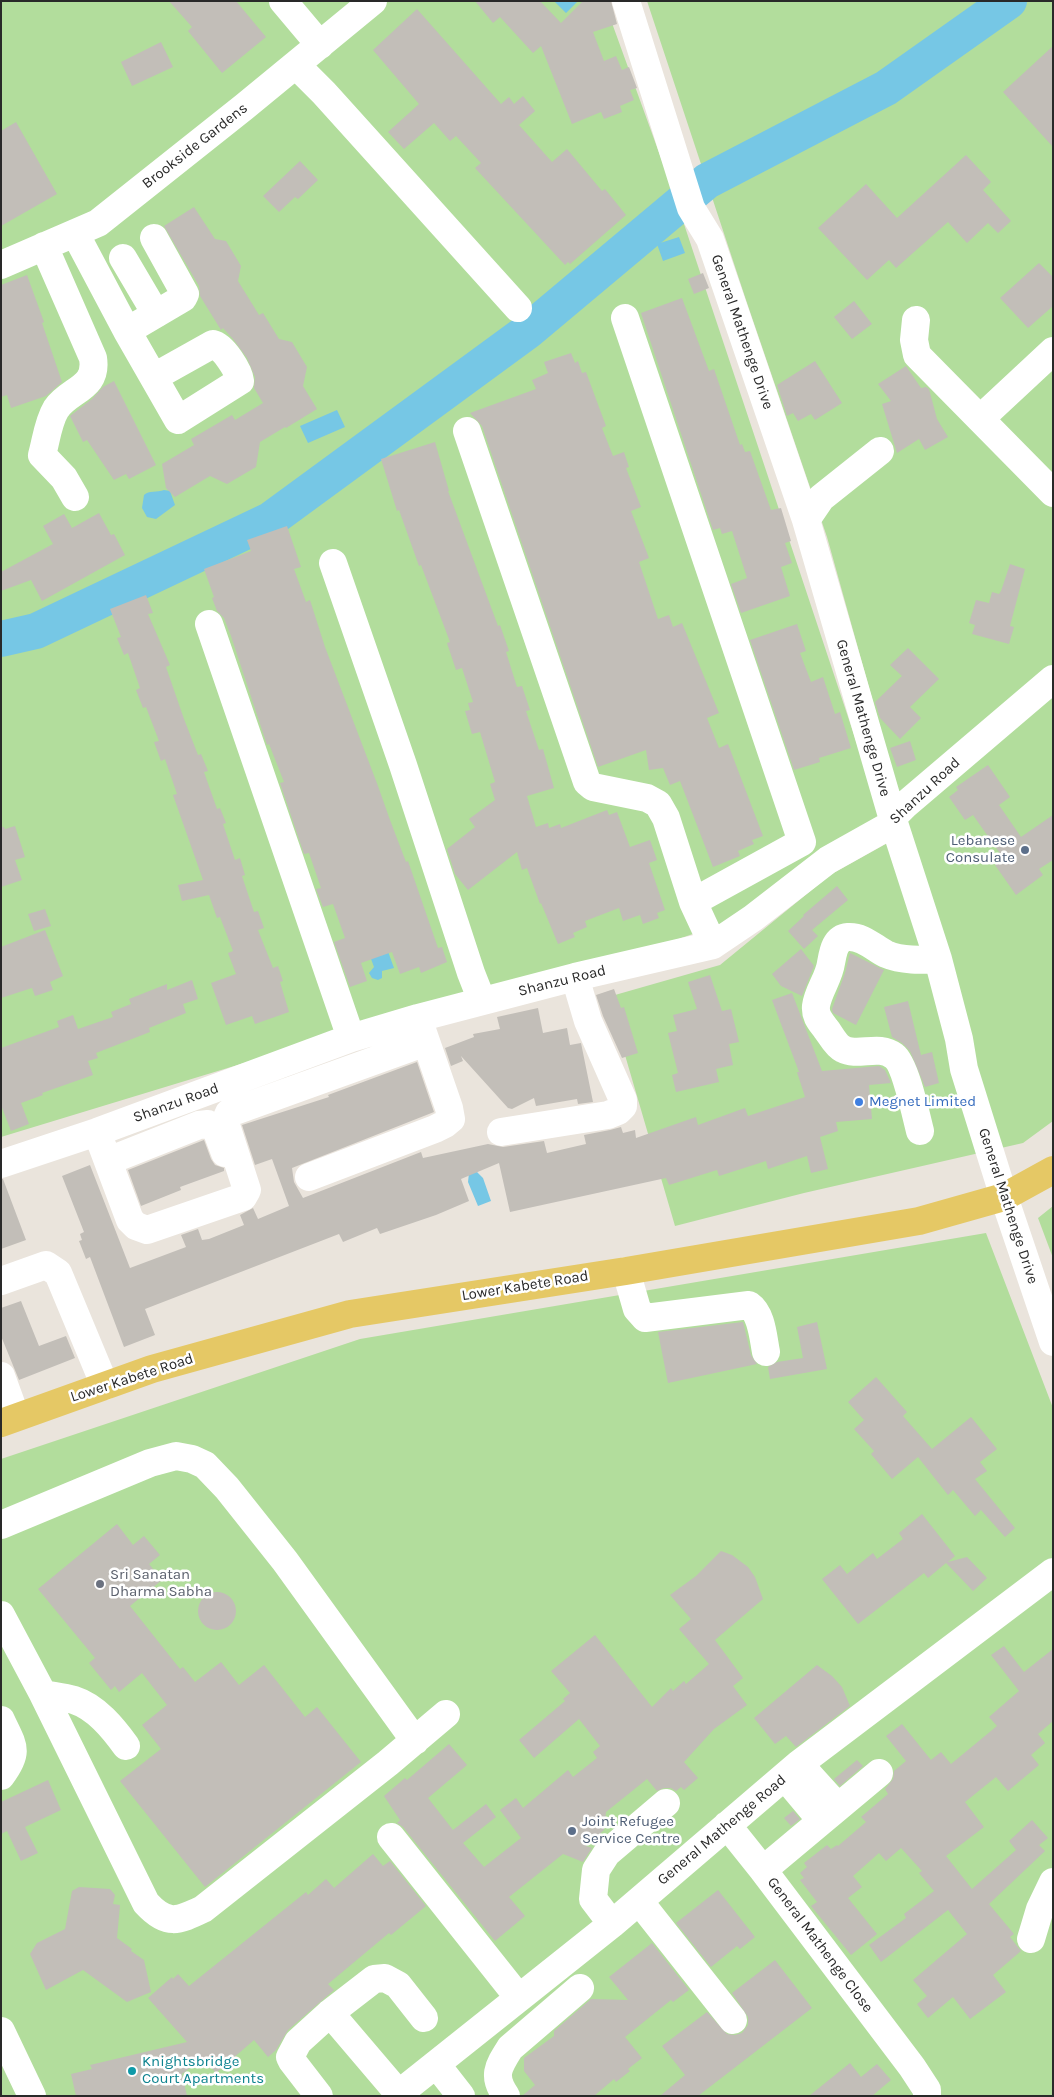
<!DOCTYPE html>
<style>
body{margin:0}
#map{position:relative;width:1054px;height:2097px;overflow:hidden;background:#eae4dc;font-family:Karla,sans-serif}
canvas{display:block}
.frame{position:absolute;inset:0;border:2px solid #292929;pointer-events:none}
</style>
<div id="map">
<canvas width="1054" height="2097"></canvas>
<div class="frame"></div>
</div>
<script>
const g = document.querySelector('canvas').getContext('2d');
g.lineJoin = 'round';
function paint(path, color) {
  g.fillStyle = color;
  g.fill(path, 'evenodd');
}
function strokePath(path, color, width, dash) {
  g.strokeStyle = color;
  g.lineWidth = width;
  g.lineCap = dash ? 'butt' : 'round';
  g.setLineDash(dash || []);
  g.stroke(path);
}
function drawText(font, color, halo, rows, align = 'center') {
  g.font = font + ' Karla,sans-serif';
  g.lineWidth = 5;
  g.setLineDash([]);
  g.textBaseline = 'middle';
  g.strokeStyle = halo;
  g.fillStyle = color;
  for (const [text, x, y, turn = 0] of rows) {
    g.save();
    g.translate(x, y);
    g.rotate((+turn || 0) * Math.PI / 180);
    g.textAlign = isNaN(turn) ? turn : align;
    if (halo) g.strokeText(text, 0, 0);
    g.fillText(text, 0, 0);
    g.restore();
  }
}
const green = new Path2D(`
 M 1,1 L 604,1 L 674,194 L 881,816 L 725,923 L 652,948 L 323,1039 L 1,1137 Z
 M 647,1 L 1053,1 L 1053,1121 L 1023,1143 L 804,1193 L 675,1226 L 608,997 L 720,965 L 830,875 L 909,831 L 827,537 L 746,300 Z
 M 1053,1206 L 1053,1258 L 1038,1218 Z
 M 986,1233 L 1053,1408 L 1053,2096 L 1,2096 L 1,1459 L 360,1339 Z`);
const water = new Path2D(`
 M 554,1 L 578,1 L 566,13 Z
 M 679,237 L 685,253 L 663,261 L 657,244 Z
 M 337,410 L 345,427 L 308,443 L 300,426 Z
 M 164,490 L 170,491 L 175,505 L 156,519 L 147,517 L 142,508 L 144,495 C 149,490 157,493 164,490 Z
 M 382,935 L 394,968 L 382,971 L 382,978 L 378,980 L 372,978 L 369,973 L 374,967 L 364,940 Z
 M 477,1172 L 483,1178 L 491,1201 L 478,1206 L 468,1182 L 469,1173 Z`);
const river = new Path2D(`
 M 1,639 L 36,631 L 270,520 L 528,331 L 707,181 L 886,88 L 1009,1`);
const building = new Path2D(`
 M 169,1 L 236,1 L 266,37 L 222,73 L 188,31 L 192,27 Z
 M 475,1 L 540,1 L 561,23 L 583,1 L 611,1 L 617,24 L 593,32 L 604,61 L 616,56 L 622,70 L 629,67 L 637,88 L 630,90 L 634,100 L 620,106 L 622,112 L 604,119 L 601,112 L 572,124 L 541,46 L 533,53 L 500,17 L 493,23 Z
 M 417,9 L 501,104 L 509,97 L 514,104 L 523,96 L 535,111 L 519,125 L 552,162 L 567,149 L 602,191 L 605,189 L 626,215 L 570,264 L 568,262 L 565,265 L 475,168 L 481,163 L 456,136 L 450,141 L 434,123 L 404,149 L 388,132 L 419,104 L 373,50 Z
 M 161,42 L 173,67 L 132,86 L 121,62 Z
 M 1053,46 L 1053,147 L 1003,92 Z
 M 16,122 L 57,194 L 1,226 L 1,131 Z
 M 966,155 L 991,182 L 983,190 L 1011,221 L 998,233 L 988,223 L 967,243 L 948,222 L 896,268 L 889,260 L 867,280 L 818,228 L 866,184 L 897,218 Z
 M 300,161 L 318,180 L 298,199 L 295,197 L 279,212 L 263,196 Z
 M 194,207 L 215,239 L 226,241 L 241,266 L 238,281 L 259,315 L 263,313 L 279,339 L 292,342 L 307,367 L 303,386 L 317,409 L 286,428 L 285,427 L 260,442 L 256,467 L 227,484 L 210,476 L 175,497 L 166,488 L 162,464 L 194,445 L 191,439 L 232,415 L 235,420 L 263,403 L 254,388 L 255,377 L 247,358 L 233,339 L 223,328 L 221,330 L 200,296 L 199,286 L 164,226 Z
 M 1039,263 L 1053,277 L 1053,306 L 1028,328 L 1000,298 Z
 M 703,273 L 709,288 L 694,294 L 688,279 Z
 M 27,275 L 44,322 L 42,323 L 62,382 L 46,396 L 11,408 L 7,395 L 1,397 L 1,285 Z
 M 682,298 L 709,371 L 714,369 L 740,445 L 742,444 L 745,452 L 750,451 L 771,510 L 781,508 L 791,541 L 785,543 L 792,563 L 781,567 L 790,596 L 741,613 L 731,584 L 747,578 L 732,531 L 722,534 L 720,528 L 713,530 L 641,313 Z
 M 854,301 L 872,324 L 852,339 L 834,317 Z
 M 571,353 L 575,363 L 578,361 L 582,373 L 586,372 L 606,426 L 602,428 L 613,456 L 624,452 L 629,467 L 626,468 L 641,507 L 631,511 L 649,558 L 639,562 L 658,619 L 669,615 L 673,627 L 682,623 L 719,713 L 707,718 L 719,748 L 728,744 L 763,836 L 752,840 L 754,844 L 738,851 L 740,856 L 713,867 L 680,781 L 670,785 L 663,768 L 649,770 L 646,750 L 598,767 L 482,426 L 470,413 L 536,389 L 532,380 L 548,373 L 544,362 Z
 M 815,361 L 842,403 L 815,420 L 811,414 L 798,421 L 793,413 L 787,416 L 777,385 Z
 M 906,366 L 921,388 L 926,387 L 929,389 L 937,419 L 948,437 L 925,450 L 919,439 L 897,453 L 882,404 L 891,401 L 878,384 Z
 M 114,381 L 156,465 L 129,479 L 126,474 L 114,480 L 87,440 L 83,442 L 70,416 L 92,399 L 103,387 Z
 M 435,442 L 449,491 L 448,491 L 498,626 L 500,625 L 509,651 L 506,652 L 517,687 L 522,686 L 530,710 L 526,711 L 539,750 L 543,749 L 554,788 L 527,796 L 536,827 L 548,823 L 549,828 L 560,824 L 561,828 L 607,810 L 609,815 L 617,812 L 630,847 L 650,840 L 657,860 L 649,863 L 665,910 L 657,913 L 659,918 L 643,924 L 640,915 L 623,921 L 619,908 L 585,921 L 587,927 L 573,933 L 575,937 L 558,944 L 541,903 L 540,904 L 527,868 L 522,870 L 517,852 L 468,890 L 455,874 L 447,849 L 475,827 L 469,819 L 495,800 L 490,784 L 495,782 L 480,732 L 472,734 L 465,711 L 470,710 L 468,703 L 473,702 L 462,668 L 456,670 L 447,643 L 450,642 L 421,565 L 419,566 L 399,510 L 397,511 L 381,459 Z
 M 99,513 L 111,535 L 114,534 L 125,555 L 42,601 L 31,580 L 1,591 L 1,572 L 53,544 L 43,526 L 64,514 L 72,528 Z
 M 287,526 L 301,567 L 294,569 L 306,602 L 310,600 L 325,647 L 378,786 L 390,820 L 406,862 L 408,861 L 438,948 L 442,947 L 447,962 L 421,973 L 419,967 L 400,974 L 392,952 L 361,963 L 367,981 L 350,987 L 334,942 L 345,938 L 333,904 L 323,907 L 316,889 L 321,888 L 309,853 L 304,854 L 280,783 L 284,782 L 269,744 L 267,745 L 231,636 L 224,618 L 217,611 L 212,598 L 214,597 L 204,569 L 251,551 L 247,540 Z
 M 1010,564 L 1025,569 L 1010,626 L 1014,627 L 1009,644 L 972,634 L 975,625 L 969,623 L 976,600 L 989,603 L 992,592 L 999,594 L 1001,591 Z
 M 146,595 L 153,613 L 148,614 L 170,665 L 166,667 L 184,719 L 198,755 L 201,754 L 208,771 L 204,772 L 217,809 L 220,808 L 226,823 L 223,824 L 235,860 L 240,858 L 245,875 L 242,876 L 254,912 L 258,911 L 264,928 L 258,930 L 273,968 L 278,966 L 283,981 L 280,982 L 289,1012 L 255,1024 L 252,1016 L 226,1025 L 211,983 L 236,974 L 228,953 L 233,951 L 220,917 L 217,918 L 209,895 L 182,901 L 178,885 L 203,880 L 173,795 L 177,794 L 165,759 L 161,761 L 154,742 L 159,741 L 146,707 L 143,708 L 136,690 L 140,688 L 128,653 L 124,655 L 117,638 L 121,637 L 110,609 Z
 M 797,624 L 806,651 L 800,653 L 811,682 L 823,677 L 835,714 L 840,712 L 851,748 L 819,758 L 820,762 L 794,770 L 750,640 Z
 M 908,648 L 939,679 L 910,707 L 921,718 L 900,739 L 880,718 L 875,702 L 902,676 L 890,665 Z
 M 910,741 L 916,760 L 897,767 L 890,748 Z
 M 988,765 L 1010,797 L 999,805 L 1021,837 L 1053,815 L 1053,860 L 1039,869 L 1043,875 L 1016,895 L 995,865 L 1004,859 L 973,815 L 965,820 L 949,797 L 958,790 L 956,787 Z
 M 15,826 L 25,857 L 15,860 L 22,880 L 1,887 L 1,827 L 4,827 L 5,829 Z
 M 837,886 L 848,900 L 812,930 L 818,936 L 804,949 L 788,931 L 804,916 L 803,915 Z
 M 45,909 L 51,926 L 34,931 L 28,914 Z
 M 45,930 L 63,976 L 50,982 L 53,990 L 35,996 L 32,988 L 1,998 L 1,947 Z
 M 801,949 L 814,966 L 802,996 L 781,986 L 772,974 Z
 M 850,953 L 884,970 L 856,1025 L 833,1013 L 832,1009 L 845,973 Z
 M 710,975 L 722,1011 L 731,1009 L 739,1042 L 729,1044 L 733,1065 L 716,1069 L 719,1082 L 676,1092 L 672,1075 L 678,1073 L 668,1033 L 677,1031 L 673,1015 L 697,1009 L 688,982 Z
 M 192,980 L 198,999 L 183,1004 L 186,1013 L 149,1028 L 150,1032 L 96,1053 L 98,1058 L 88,1061 L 93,1075 L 42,1093 L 43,1095 L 21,1103 L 29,1124 L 11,1131 L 1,1105 L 1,1048 L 59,1027 L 57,1021 L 73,1015 L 78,1029 L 113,1017 L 111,1012 L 131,1004 L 129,999 L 167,984 L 167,990 Z
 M 614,989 L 621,1008 L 624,1007 L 638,1053 L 622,1058 L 603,1016 L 596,995 Z
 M 792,993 L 822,1071 L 879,1066 L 885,1070 L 891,1083 L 869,1085 L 872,1119 L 836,1122 L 838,1131 L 820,1137 L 828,1169 L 811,1173 L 807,1156 L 768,1169 L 766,1161 L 719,1176 L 717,1170 L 669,1185 L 666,1178 L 510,1212 L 499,1163 L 461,1179 L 469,1201 L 436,1215 L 380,1234 L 377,1228 L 343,1242 L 339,1234 L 145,1309 L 155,1335 L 124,1347 L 90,1257 L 86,1259 L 79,1241 L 82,1240 L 80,1234 L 84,1232 L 62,1176 L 90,1165 L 130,1268 L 186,1247 L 181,1235 L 198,1229 L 202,1240 L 209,1239 L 244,1225 L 240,1215 L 253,1208 L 258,1219 L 289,1206 L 272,1159 L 255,1165 L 242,1125 L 329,1097 L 328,1095 L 417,1062 L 434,1112 L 292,1168 L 294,1182 L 303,1198 L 421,1152 L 423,1158 L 488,1144 L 503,1147 L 544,1141 L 547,1153 L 586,1144 L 584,1135 L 610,1130 L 621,1127 L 623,1133 L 635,1130 L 636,1138 L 696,1117 L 698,1125 L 745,1108 L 748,1116 L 805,1097 L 797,1072 L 799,1072 L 772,1000 Z
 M 908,1001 L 921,1055 L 932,1052 L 939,1083 L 925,1087 L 910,1051 L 902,1043 L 892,1037 L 884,1007 Z
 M 538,1008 L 543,1033 L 567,1028 L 570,1045 L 581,1043 L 593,1102 L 578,1104 L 577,1099 L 536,1106 L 534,1098 L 512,1109 L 508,1108 L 461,1056 L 463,1061 L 451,1066 L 445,1048 L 474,1037 L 473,1034 L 500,1029 L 497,1017 Z
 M 204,1140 L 211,1159 L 215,1165 L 224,1168 L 224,1171 L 180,1187 L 181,1190 L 141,1206 L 128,1170 Z
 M 1,1179 L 3,1179 L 26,1240 L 1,1249 Z
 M 21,1301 L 39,1346 L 66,1336 L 75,1358 L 19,1380 L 1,1336 L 1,1308 Z
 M 743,1322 L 751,1355 L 757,1364 L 668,1383 L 658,1332 Z
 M 817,1322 L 827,1369 L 770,1379 L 768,1367 L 777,1362 L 803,1358 L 797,1327 Z
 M 876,1377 L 907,1412 L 903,1416 L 932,1449 L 971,1417 L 997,1449 L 980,1462 L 987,1471 L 975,1479 L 1015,1528 L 1005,1537 L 981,1510 L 975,1516 L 953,1490 L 948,1495 L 918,1457 L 892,1479 L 871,1454 L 874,1451 L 854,1429 L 864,1420 L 848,1402 Z
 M 922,1514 L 955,1556 L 948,1562 L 967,1557 L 987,1578 L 973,1591 L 946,1563 L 928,1578 L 924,1573 L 858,1624 L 822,1579 L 840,1565 L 847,1574 L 873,1553 L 877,1559 L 903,1539 L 899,1533 Z
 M 117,1524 L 133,1545 L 144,1536 L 160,1555 L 149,1564 L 162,1580 L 130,1606 L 180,1669 L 183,1667 L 195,1682 L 221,1662 L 239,1685 L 264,1665 L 305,1717 L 317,1707 L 361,1762 L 205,1887 L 120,1781 L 161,1749 L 142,1725 L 167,1705 L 142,1673 L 119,1692 L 115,1686 L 111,1690 L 89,1663 L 95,1658 L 38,1589 Z
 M 721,1551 L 732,1555 L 748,1567 L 755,1577 L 763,1599 L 715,1640 L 743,1678 L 733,1686 L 747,1705 L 714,1729 L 684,1762 L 698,1778 L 684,1790 L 681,1787 L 676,1791 L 671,1788 L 664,1788 L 657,1791 L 647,1779 L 606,1812 L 604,1830 L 586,1846 L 592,1848 L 583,1862 L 563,1854 L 509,1897 L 525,1916 L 495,1941 L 403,1827 L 397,1823 L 400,1820 L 384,1796 L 405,1778 L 407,1780 L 449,1744 L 467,1765 L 428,1798 L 453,1830 L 486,1804 L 496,1817 L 463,1843 L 484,1867 L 521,1838 L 500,1810 L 516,1798 L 523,1808 L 568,1770 L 573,1777 L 597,1758 L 593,1752 L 600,1746 L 579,1719 L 534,1758 L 519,1740 L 565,1701 L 563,1699 L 570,1693 L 551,1671 L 595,1635 L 652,1707 L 671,1688 L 673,1691 L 684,1681 L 686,1684 L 709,1664 L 679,1629 L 691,1619 L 670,1595 L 696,1576 Z
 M198 1611a19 19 0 1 1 38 0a19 19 0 1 1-38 0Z
 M 1004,1646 L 1024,1672 L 1053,1649 L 1053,1721 L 1038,1734 L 1045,1743 L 1031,1755 L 1039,1765 L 1008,1791 L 996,1777 L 965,1802 L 984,1827 L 946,1856 L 972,1889 L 1016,1850 L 1009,1841 L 1032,1820 L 1048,1838 L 1039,1845 L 1045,1851 L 989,1904 L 1014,1934 L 1010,1937 L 1021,1951 L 993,1975 L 1006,1992 L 970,2019 L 953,1997 L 928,2018 L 917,2004 L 927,1996 L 913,1980 L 967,1934 L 948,1910 L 881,1962 L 869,1945 L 906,1918 L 904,1914 L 934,1891 L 919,1873 L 922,1871 L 901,1848 L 886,1861 L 879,1853 L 853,1876 L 862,1887 L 848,1898 L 877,1934 L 851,1955 L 811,1906 L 817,1902 L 800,1880 L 804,1878 L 800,1873 L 807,1867 L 804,1863 L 827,1845 L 831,1849 L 837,1845 L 838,1846 L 866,1822 L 861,1817 L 888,1794 L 885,1789 L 893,1779 L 894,1771 L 906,1761 L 886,1736 L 902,1724 L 931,1760 L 941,1752 L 951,1764 L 997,1726 L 989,1717 L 1019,1691 L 991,1655 Z
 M 817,1665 L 832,1676 L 842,1687 L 850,1706 L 796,1747 L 786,1736 L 775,1744 L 754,1718 Z
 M 857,1760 L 863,1766 L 840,1786 L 834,1779 Z
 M 48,1780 L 61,1810 L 25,1827 L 38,1853 L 21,1861 L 7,1831 L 1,1834 L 1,1802 Z
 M 793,1811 L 800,1819 L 791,1826 L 784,1818 Z
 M 373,1854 L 383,1866 L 390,1861 L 426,1906 L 391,1935 L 389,1933 L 328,1984 L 334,1990 L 288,2030 L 276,2050 L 268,2057 L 254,2040 L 216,2073 L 203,2058 L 182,2074 L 187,2096 L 76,2096 L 71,2074 L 92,2069 L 90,2065 L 187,2042 L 148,1998 L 172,1977 L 173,1979 L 178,1974 L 189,1986 L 306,1892 L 308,1895 L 326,1879 L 334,1888 Z
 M 79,1887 L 110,1889 L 115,1895 L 113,1904 L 120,1905 L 117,1938 L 132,1949 L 131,1951 L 144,1960 L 151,1992 L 127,2002 L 83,1970 L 46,1990 L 30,1954 L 37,1943 L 65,1929 L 72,1891 Z
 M 718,1890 L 755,1937 L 740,1949 L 737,1946 L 711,1967 L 676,1923 Z
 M 652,1943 L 689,1990 L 673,2002 L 671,2000 L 625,2037 L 642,2058 L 628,2069 L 630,2071 L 616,2082 L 614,2079 L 594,2096 L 522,2096 L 535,2085 L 524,2071 L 524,2058 L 554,2036 L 554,2031 L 591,1999 L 628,2000 L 609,1977 Z
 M 775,1960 L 812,2008 L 698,2096 L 660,2096 L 685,2075 L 662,2046 L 707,2012 L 727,2034 L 735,2035 L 742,2033 L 748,2025 L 748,2017 L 732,1993 Z
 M 850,2063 L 861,2077 L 877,2064 L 891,2080 L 872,2096 L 809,2096 Z`);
const minor = new Path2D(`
 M 283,1 L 320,45
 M 626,1 L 691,208 L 710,239 L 806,520 L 894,823 L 938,959 L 959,1039 L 964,1069 L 1004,1197 L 1053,1342
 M 296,65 L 324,93 L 518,308
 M 75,233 L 127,331 L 178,420 L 240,381 C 239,371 223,346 213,344 L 154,377
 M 44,246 L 93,358 C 98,389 69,389 56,409 C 48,422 46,441 42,455 L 64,478 L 75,497
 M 123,258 L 156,314
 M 1,265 L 98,223 L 244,107 L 373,1
 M 625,318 L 802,842 L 693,902
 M 916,320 L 914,340 L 917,355 L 1053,493
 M 127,331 L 183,298 L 185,294 L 154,238
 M 980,419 L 1053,351
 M 467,431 L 587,782 L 593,787 L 647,798 L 658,804 L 666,818 L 693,902 L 713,945
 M 806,520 L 821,498 L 880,451
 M 333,563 L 403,765 L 471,973 L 482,1001
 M 209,624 L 351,1038
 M 920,1131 C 916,1115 905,1064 894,1056 C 879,1044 858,1057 843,1049 C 835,1045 831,1035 826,1029 C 820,1021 815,1016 816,1006 C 818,991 829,978 831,963 C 833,952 835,938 848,937 C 863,936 874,948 886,954 C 902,961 921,960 938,959
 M 97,1132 L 130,1220 L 136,1226 L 147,1230 L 243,1197 L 247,1190 L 225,1122 L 229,1113 L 426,1042
 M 501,1132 L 608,1115 L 618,1111 L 623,1106 L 623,1100 L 588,1021 L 575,977
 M 108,1161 L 199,1125 L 208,1124 L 216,1129 L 225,1153
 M 1,1164 L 97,1132 L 351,1038 L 418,1018 L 575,977 L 713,945 L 753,918 L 828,860 L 894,823 L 893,817 L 905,805 L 1053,679
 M 309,1177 L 435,1129 L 445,1124 L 451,1119 L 449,1108 L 420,1024
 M 626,1271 L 637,1309 L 645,1318 L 749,1305 C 762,1314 763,1337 766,1352
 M 1,1281 L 46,1265 L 58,1273 L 105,1386
 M 1,1376 L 16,1417
 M 1,1525 L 150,1463 L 176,1456 L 192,1459 L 205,1465 L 227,1488 L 285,1561 L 415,1741
 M 1,1615 L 43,1694 L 146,1903 C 167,1926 178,1921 203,1909 L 388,1763 L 446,1714
 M 43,1694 C 53,1696 64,1697 74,1700 C 96,1707 113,1728 126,1746
 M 1,1720 C 13,1746 20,1751 1,1776
 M 799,1764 L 837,1806
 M 785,1777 L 821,1820
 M 727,1825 L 763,1870 L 912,2067 L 927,2090 L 927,2096
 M 391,1837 L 519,1998
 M 763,1870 L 879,1773
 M 639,1901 L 733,2020
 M 612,1924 L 593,1899 L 596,1870 L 607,1853 L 666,1803
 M 1031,1939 L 1040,1909 L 1053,1882
 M 330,2013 L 399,2094
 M 1,2031 L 32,2096
 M 436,2064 L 461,2096
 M 319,2096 L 292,2061 L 290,2057 L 298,2042 L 330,2013 L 374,1979 L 385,1978 L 398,1985 L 424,2018
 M 396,2096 L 612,1924 L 799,1764 L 1053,1572
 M 506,2096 C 492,2076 498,2067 510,2048 L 580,1988`);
const major = new Path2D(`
 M 1,1423 L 152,1369 L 350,1314 L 626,1271 L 919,1221 L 1004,1197 L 1053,1170`);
const markers = [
 [1025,850,5,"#5c6f8a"],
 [859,1102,5,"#3f7fe0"],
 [100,1584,5,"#6b7280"],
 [572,1831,5,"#5c6f8a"],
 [132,2071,5,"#0f9aa8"]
];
const streetNames = [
 ["Brookside Gardens",195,146,-38],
 ["General Mathenge Drive",742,332,71],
 ["General Mathenge Drive",863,718,74],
 ["Shanzu Road",925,791,-43],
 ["Shanzu Road",562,981,-14],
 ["Shanzu Road",176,1103,-20],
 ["General Mathenge Drive",1008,1206,72],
 ["Lower Kabete Road",525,1286,-9],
 ["Lower Kabete Road",132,1378,-18],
 ["General Mathenge Road",722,1830,-40],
 ["General Mathenge Close",820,1945,53]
];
const serviceNames = [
 ["Lebanese",1015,841],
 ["Consulate",1015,858],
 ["Joint Refugee",582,1822,"left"],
 ["Service Centre",582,1839,"left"]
];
const shopNames = [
 ["Megnet Limited",869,1102]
];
const worshipNames = [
 ["Sri Sanatan",110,1575],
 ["Dharma Sabha",110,1592]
];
const cultureNames = [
 ["Knightsbridge",142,2062],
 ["Court Apartments",142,2079]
];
paint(green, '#b2dd9c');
paint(water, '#76c7e5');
strokePath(river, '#76c7e5', 36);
paint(building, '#c2beb8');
strokePath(minor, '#fff', 28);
strokePath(major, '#e5c865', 28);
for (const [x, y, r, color] of markers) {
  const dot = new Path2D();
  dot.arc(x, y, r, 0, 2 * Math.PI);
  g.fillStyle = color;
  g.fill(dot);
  strokePath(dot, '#fff', 2);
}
drawText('15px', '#292929', '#fff', streetNames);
drawText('15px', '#4e5e75', '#fff', serviceNames, 'right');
drawText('15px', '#366cbe', '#fff', shopNames, 'left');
drawText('15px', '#5b616d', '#fff', worshipNames, 'left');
drawText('15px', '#0d838f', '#fff', cultureNames, 'left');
</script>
